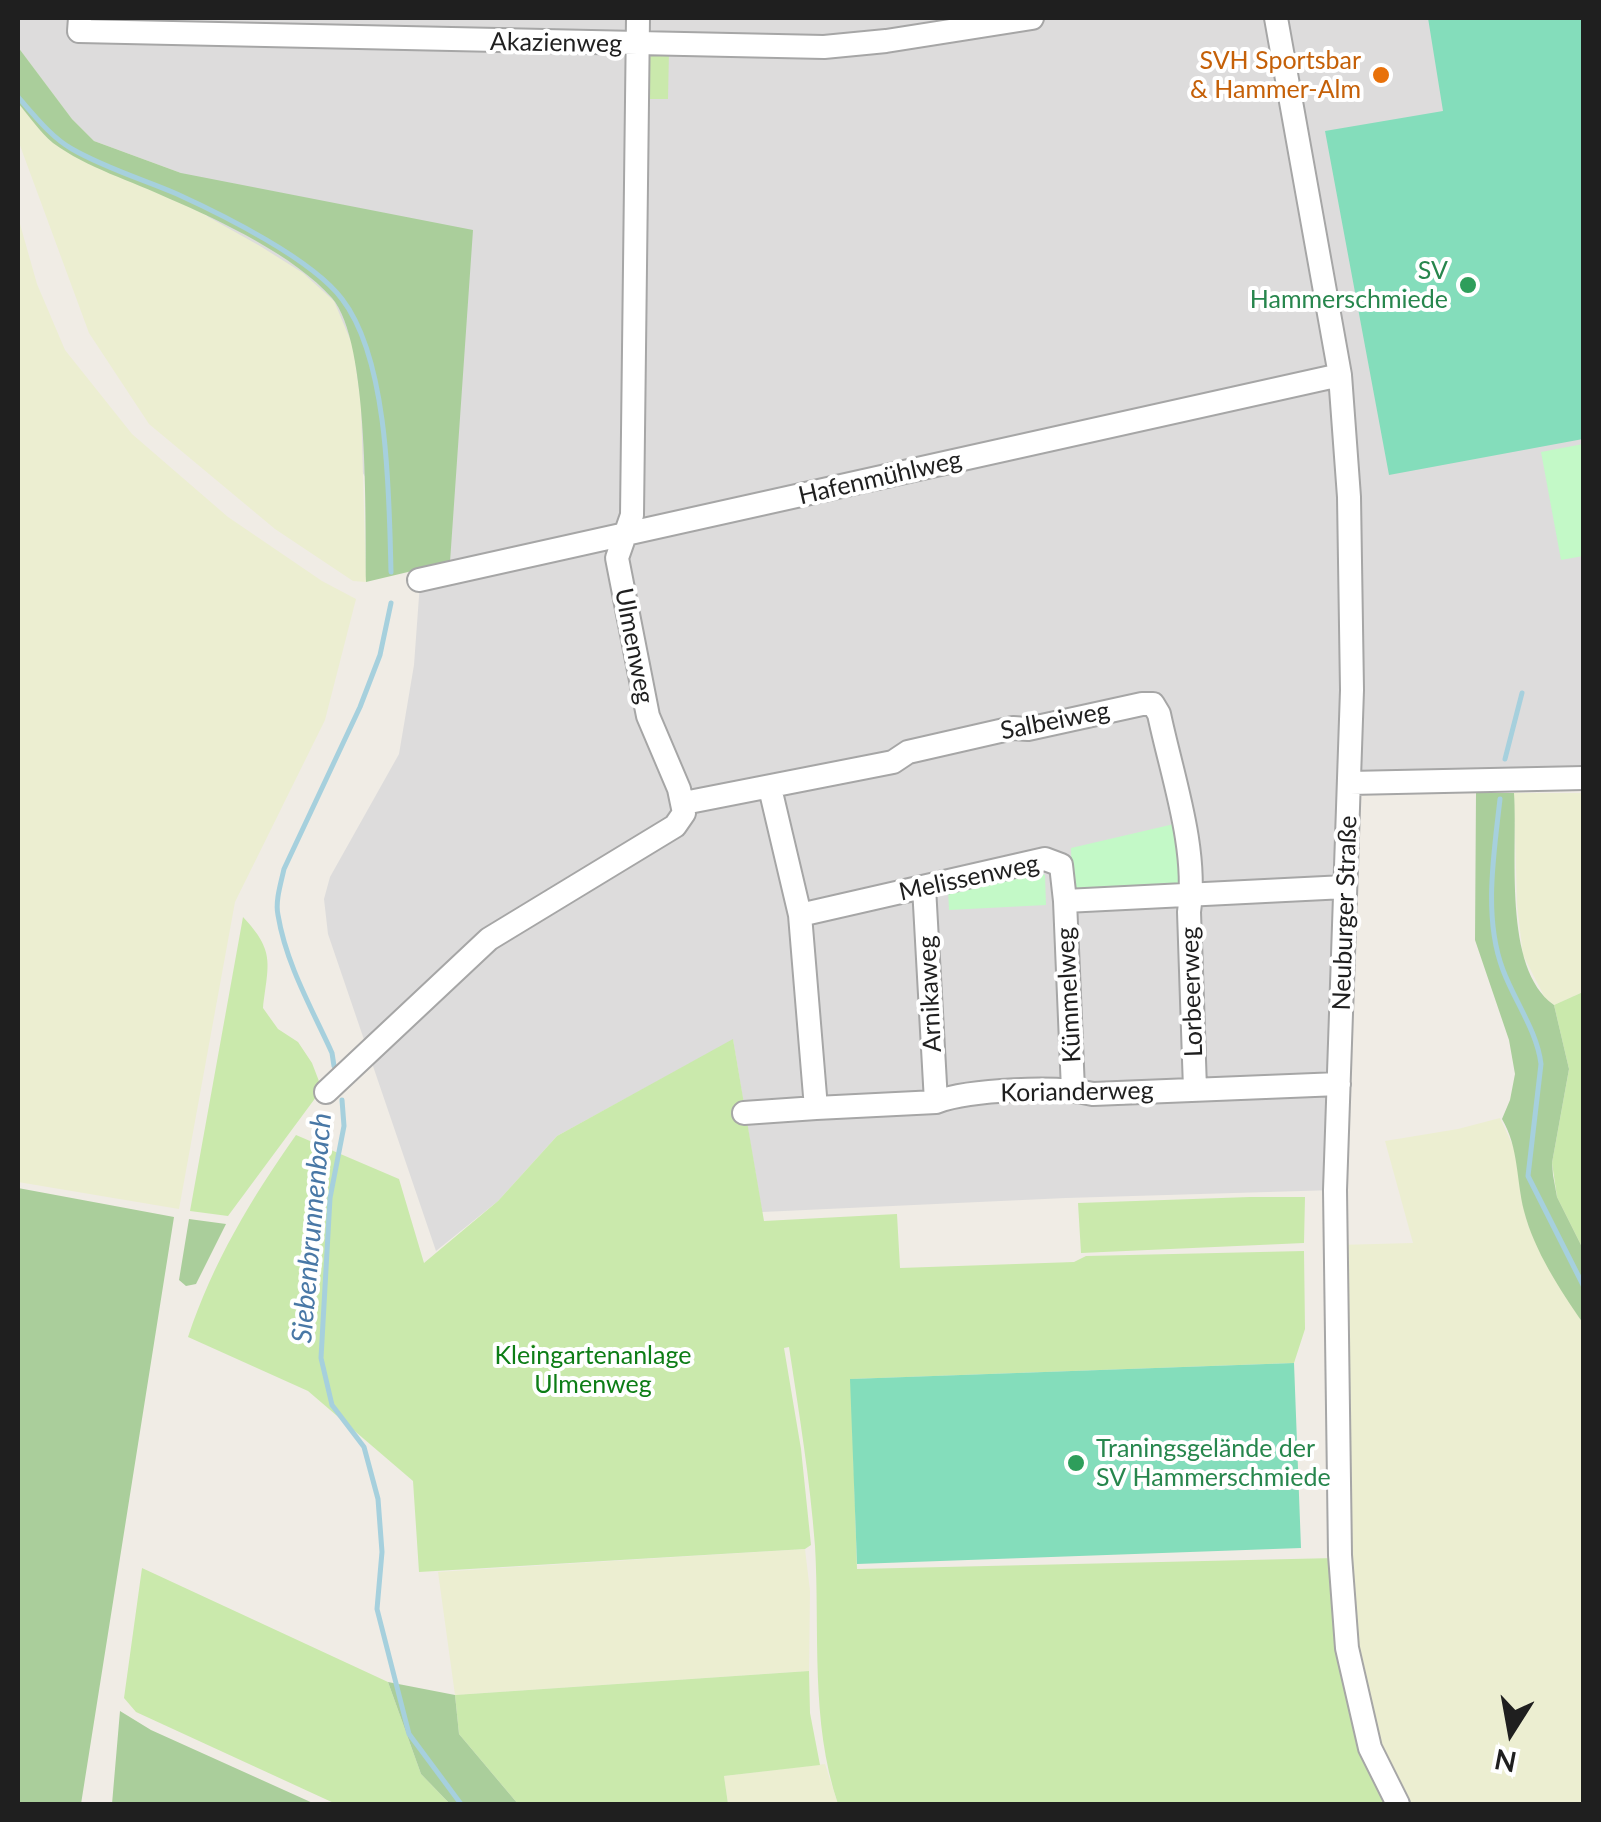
<!DOCTYPE html>
<meta charset="utf-8">
<style>
body{margin:0}
#map{position:relative;width:1601px;height:1822px;overflow:hidden;background:#f0ece5;font-family:Lato,sans-serif}
canvas{display:block}
.frame{position:absolute;inset:0;border:20px solid #1f1f1f;pointer-events:none}
.north{position:absolute;left:1461px;top:1682px;width:100px;height:100px;-webkit-text-stroke:8px #fff;paint-order:stroke;rotate:191deg;font-size:28px;font-weight:700;line-height:40px;text-align:center;color:#1f1f1f}
.north::after{content:'';display:block;margin:auto;width:35px;height:45px;background:#1f1f1f;clip-path:polygon(50% 0,100% 100%,50% 72%,0 100%)}
</style>
<div id="map">
<canvas width="1601" height="1822"></canvas>
<div class="frame"></div>
<div class="north">N</div>
</div>
<script>
const g = document.querySelector('canvas').getContext('2d');
g.lineJoin = 'round';
function paint(path, color) {
  g.fillStyle = color;
  g.fill(path, 'evenodd');
}
function strokePath(path, color, width, dash) {
  g.strokeStyle = color;
  g.lineWidth = width;
  g.lineCap = dash ? 'butt' : 'round';
  g.setLineDash(dash || []);
  g.stroke(path);
}
function drawText(font, color, halo, rows, align = 'center') {
  g.font = font + ' Lato,sans-serif';
  g.lineWidth = 8;
  g.setLineDash([]);
  g.textBaseline = 'middle';
  g.strokeStyle = halo;
  g.fillStyle = color;
  for (const [text, x, y, turn = 0] of rows) {
    g.save();
    g.translate(x, y);
    g.rotate((+turn || 0) * Math.PI / 180);
    g.textAlign = isNaN(turn) ? turn : align;
    if (halo) g.strokeText(text, 0, 0);
    g.fillText(text, 0, 0);
    g.restore();
  }
}
const residential = new Path2D(`
 M 18,18 L 1583,18 L 1583,778 L 1350,784 L 1335,1190 L 1066,1198 L 762,1212 L 733,1040 L 557,1136 L 498,1201 L 436,1251 L 328,934 L 324,899 L 330,877 L 399,754 L 414,665 L 421,569 L 181,173 L 94,141 L 72,119 L 18,47 Z`);
const farmland = new Path2D(`
 M 18,103 L 52,142 L 196,210 L 260,246 L 303,273 L 334,301 L 353,346 L 361,404 L 366,582 L 353,581 L 275,529 L 149,424 L 89,333 L 18,140 Z
 M 18,217 L 37,284 L 65,350 L 132,434 L 228,517 L 322,581 L 356,599 L 325,720 L 235,902 L 179,1209 L 18,1182 Z
 M 1514,793 L 1583,793 L 1583,992 L 1554,1005 L 1545,998 L 1523,955 L 1517,905 Z
 M 1500,1118 L 1515,1150 L 1521,1196 L 1528,1225 L 1552,1274 L 1583,1323 L 1583,1804 L 1398,1804 L 1347,1648 L 1338,1245 L 1413,1243 L 1385,1141 L 1458,1129 Z
 M 805,1549 L 810,1591 L 809,1671 L 455,1695 L 438,1572 Z
 M 825,1764 L 838,1804 L 728,1804 L 724,1776 Z`);
const grass = new Path2D(`
 M 669,51 L 668,99 L 645,99 L 649,58 L 656,52 Z
 M 243,917 C 276,952 268,964 263,1008 L 278,1029 L 298,1042 L 312,1063 L 322,1089 L 228,1216 L 190,1211 Z
 M 1583,992 L 1583,1249 L 1557,1197 L 1552,1163 L 1569,1069 L 1554,1005 Z
 M 733,1039 L 764,1221 L 897,1214 L 900,1268 L 1074,1262 L 1086,1256 L 1304,1251 L 1305,1329 L 1294,1363 L 851,1379 L 857,1569 L 1335,1558 L 1387,1804 L 838,1804 C 810,1721 820,1632 815,1546 C 810,1479 799,1413 789,1347 L 784,1348 L 801,1449 L 811,1545 L 805,1549 L 419,1572 L 413,1481 L 308,1391 L 188,1337 C 213,1262 251,1199 296,1135 L 399,1179 L 424,1263 L 498,1201 L 557,1136 Z
 M 1250,1197 L 1305,1197 L 1304,1243 L 1081,1253 L 1078,1203 Z
 M 142,1568 L 388,1682 L 421,1774 L 450,1804 L 336,1804 L 136,1712 L 124,1698 Z
 M 809,1671 L 810,1713 L 820,1765 L 724,1776 L 728,1804 L 518,1804 L 459,1734 L 455,1695 Z`);
const forest = new Path2D(`
 M 18,47 L 72,119 L 94,141 L 181,173 L 473,230 L 450,562 L 366,582 C 365,521 370,342 332,298 C 295,256 221,221 170,199 C 132,181 87,168 53,143 C 40,132 29,116 18,103 Z
 M 1476,793 L 1514,793 C 1518,851 1502,968 1554,1005 L 1569,1069 L 1552,1163 L 1553,1175 L 1557,1197 L 1583,1249 L 1583,1323 C 1560,1290 1534,1250 1524,1211 C 1516,1179 1519,1148 1502,1119 L 1510,1100 L 1515,1074 L 1509,1040 L 1475,940 Z
 M 18,1188 L 174,1217 L 81,1804 L 18,1804 Z
 M 189,1219 L 226,1224 L 196,1284 L 186,1286 L 179,1280 Z
 M 388,1682 L 455,1695 L 459,1734 L 518,1804 L 450,1804 L 421,1774 Z
 M 120,1711 L 151,1730 L 315,1804 L 112,1804 Z`);
const park = new Path2D(`
 M 1583,444 L 1583,556 L 1561,560 L 1541,452 Z
 M 1174,824 L 1183,885 L 1091,895 L 1072,887 L 1071,848 Z
 M 1031,869 L 1045,875 L 1046,905 L 949,910 L 948,889 Z`);
const pitch = new Path2D(`
 M 1428,18 L 1583,18 L 1583,439 L 1389,475 L 1325,131 L 1443,111 Z
 M 1294,1363 L 1301,1548 L 857,1564 L 850,1379 Z`);
const stream = new Path2D(`
 M 18,97 C 34,115 51,137 72,149 C 105,168 142,179 177,194 C 223,215 312,259 342,299 C 389,360 389,497 391,572
 M 1505,759 L 1522,693
 M 1500,799 C 1494,853 1483,918 1503,970 C 1515,1002 1537,1031 1541,1064 L 1528,1176 L 1584,1287
 M 334,1066 L 332,1053 C 312,1009 286,964 278,915 C 275,901 281,883 284,869 L 360,707 L 380,655 L 391,603
 M 342,1100 L 344,1126 L 330,1198 L 321,1358 L 332,1405 L 364,1447 L 378,1499 L 382,1552 L 377,1609 L 409,1734 L 461,1804`);
const minor = new Path2D(`
 M 80,18 L 79,31 L 824,47 L 886,41 L 1032,18
 M 1276,18 L 1340,375 L 1349,497 L 1352,690 L 1335,1190 L 1340,1555 L 1347,1648 L 1370,1748 L 1398,1804
 M 419,580 L 1340,375
 M 1350,783 L 1584,778
 M 770,788 L 800,915 L 816,1108 L 936,1102 C 971,1089 1058,1086 1093,1094 L 1339,1084
 M 684,803 L 893,762 L 908,752 L 1013,728 L 1028,729 L 1142,704 L 1153,704 L 1159,714 C 1172,776 1198,848 1189,912 L 1195,1089
 M 924,887 L 936,1102
 M 1065,901 L 1073,1090
 M 800,915 L 1045,859 L 1061,865 L 1065,901 L 1345,887
 M 326,1092 L 489,939 L 675,826 L 684,813 L 679,789 L 648,716 L 617,558 L 632,515 L 638,18
 M 744,1113 L 816,1108`);
const markers = [
 [1381,75,10,"#e8710a"],
 [1468,285,10,"#2e9e5b"],
 [1076,1463,10,"#2e9e5b"]
];
const streetNames = [
 ["Akazienweg",556,43,1],
 ["Hafenmühlweg",880,478,-13],
 ["Ulmenweg",634,646,79],
 ["Salbeiweg",1055,721,-11],
 ["Melissenweg",969,878,-12],
 ["Neuburger Straße",1345,913,-88],
 ["Lorbeerweg",1192,992,-92],
 ["Arnikaweg",930,994,-93],
 ["Kümmelweg",1069,995,-93],
 ["Korianderweg",1077,1092,-1]
];
const foodNames = [
 ["SVH Sportsbar",1361,61],
 ["& Hammer-Alm",1361,90]
];
const leisureNames = [
 ["SV",1448,271],
 ["Hammerschmiede",1448,300],
 ["Traningsgelände der",1096,1449,"left"],
 ["SV Hammerschmiede",1096,1478,"left"]
];
const parkNames = [
 ["Kleingartenanlage",593,1356],
 ["Ulmenweg",593,1385]
];
const waterNames = [
 ["Siebenbrunnenbach",312,1228,-85]
];
paint(residential, '#dddcdc');
paint(farmland, '#eceed1');
paint(grass, '#cae9ac');
paint(forest, '#aace9b');
paint(park, '#c3f9c7');
paint(pitch, '#84ddbb');
strokePath(stream, '#a6d0dd', 5);
strokePath(minor, '#a6a6a6', 26);
strokePath(minor, '#fff', 22);
for (const [x, y, r, color] of markers) {
  const dot = new Path2D();
  dot.arc(x, y, r, 0, 2 * Math.PI);
  g.fillStyle = color;
  g.fill(dot);
  strokePath(dot, '#fff', 4);
}
drawText('25px', '#1f1f1f', '#fff', streetNames);
drawText('25px', '#c56008', '#fff', foodNames, 'right');
drawText('25px', '#27864d', '#fff', leisureNames, 'right');
drawText('25px', '#0d7d16', '#fff', parkNames);
drawText('italic 28px', '#4978a6', '#fff', waterNames);
</script>
